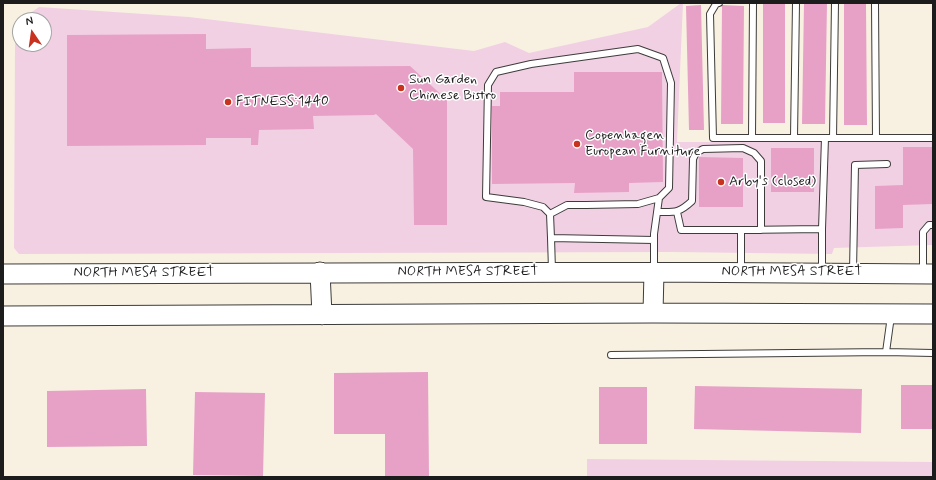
<!DOCTYPE html>
<style>
body{margin:0}
#map{position:relative;width:936px;height:480px;overflow:hidden;background:#f8f1e2;font-family:Mynerve,sans-serif}
canvas{display:block}
.frame{position:absolute;inset:0;border:4px solid #1c1c1c;pointer-events:none}
.north{position:absolute;left:12px;top:12px;width:40px;height:40px;box-sizing:border-box;background:#fff;border:1px solid #a4a4a4;border-radius:50%;rotate:347deg;font-size:11px;font-weight:700;line-height:16px;text-align:center;color:#1c1c1c}
.north::after{content:'';display:block;margin:auto;width:14px;height:18px;background:#c8321e;clip-path:polygon(50% 0,100% 100%,50% 72%,0 100%)}
</style>
<div id="map">
<canvas width="936" height="480"></canvas>
<div class="frame"></div>
<div class="north">N</div>
</div>
<script>
const g = document.querySelector('canvas').getContext('2d');
g.lineJoin = 'round';
function paint(path, color) {
  g.fillStyle = color;
  g.fill(path, 'evenodd');
}
function strokePath(path, color, width, dash) {
  g.strokeStyle = color;
  g.lineWidth = width;
  g.lineCap = dash ? 'butt' : 'round';
  g.setLineDash(dash || []);
  g.stroke(path);
}
function drawText(font, color, halo, rows, align = 'center') {
  g.font = font + ' Mynerve,sans-serif';
  g.lineWidth = 3;
  g.setLineDash([]);
  g.textBaseline = 'middle';
  g.strokeStyle = halo;
  g.fillStyle = color;
  for (const [text, x, y, turn = 0] of rows) {
    g.save();
    g.translate(x, y);
    g.rotate((+turn || 0) * Math.PI / 180);
    g.textAlign = isNaN(turn) ? turn : align;
    if (halo) g.strokeText(text, 0, 0);
    g.fillText(text, 0, 0);
    g.restore();
  }
}
const built = new Path2D(`
 M 681,3 L 683,3 L 677,142 L 933,142 L 933,245 L 834,248 L 832,254 L 672,252 L 19,254 L 14,248 L 15,45 L 20,31 L 20,44 L 44,44 L 44,20 L 24,20 L 26,16 L 39,7 L 189,17 L 474,51 L 505,42 L 529,53 L 648,27 Z
 M 587,459 L 933,462 L 933,477 L 587,477 Z`);
const building = new Path2D(`
 M 763,3 L 785,3 L 785,123 L 763,123 Z
 M 804,3 L 827,3 L 825,124 L 802,124 Z
 M 844,3 L 866,3 L 867,125 L 844,125 Z
 M 701,5 L 704,130 L 689,130 L 686,6 Z
 M 722,5 L 744,6 L 743,124 L 721,124 Z
 M 206,34 L 206,49 L 251,48 L 251,67 L 410,66 L 447,100 L 447,225 L 414,225 L 413,149 L 376,114 L 374,115 L 313,116 L 314,129 L 259,130 L 258,145 L 251,145 L 251,138 L 206,138 L 206,145 L 67,146 L 67,35 Z
 M 574,72 L 662,72 L 663,182 L 629,183 L 629,192 L 574,193 L 575,183 L 492,184 L 492,106 L 500,106 L 500,92 L 574,92 Z
 M 903,147 L 933,147 L 933,204 L 903,205 L 903,228 L 875,229 L 875,186 L 903,185 Z
 M 771,148 L 814,148 L 814,192 L 771,192 Z
 M 699,157 L 743,158 L 743,207 L 699,207 Z
 M 428,372 L 429,477 L 385,477 L 385,434 L 334,434 L 334,373 Z
 M 901,385 L 933,385 L 933,429 L 901,429 Z
 M 695,386 L 862,389 L 861,433 L 694,429 Z
 M 599,387 L 647,387 L 647,444 L 599,444 Z
 M 146,389 L 147,446 L 47,447 L 47,391 Z
 M 195,392 L 265,393 L 263,476 L 193,475 Z`);
const lane = new Path2D(`
 M 719,3 L 716,4 L 710,14 L 713,138 L 933,138
 M 875,3 L 876,138
 M 752,137 L 753,3
 M 794,137 L 796,3
 M 833,138 L 835,3
 M 657,212 C 674,212 678,214 692,201 L 693,159 L 696,153 L 703,149 L 743,148 L 754,153 L 761,161 L 761,230
 M 677,212 L 681,230 L 741,230
 M 550,214 L 567,205 L 586,205 L 638,204 L 659,198 L 669,188 L 671,83 L 663,58 L 638,49 L 531,64 L 496,72 L 488,85 L 486,197 L 524,202 L 543,207 L 550,214 L 551,238 L 552,270
 M 822,229 L 825,138
 M 551,238 L 654,240
 M 654,270 L 654,234 L 659,198
 M 741,271 L 741,230 L 822,229 L 822,270
 M 853,271 L 855,165 L 887,164
 M 923,272 L 923,232 L 929,225 L 933,225
 M 886,352 L 933,353
 M 611,355 L 886,352 L 891,316`);
const primary = new Path2D(`
 M 320,272 L 322,315
 M 3,274 L 654,272 L 933,274
 M 653,313 L 654,272
 M 3,316 L 653,313 L 933,314`);
const markers = [
 [401,88,4,"#c8321e"],
 [228,102,4,"#c8321e"],
 [577,144,4,"#c8321e"],
 [721,182,4,"#c8321e"]
];
const poiNames = [
 ["Sun Garden",409,80],
 ["Chinese Bistro",409,96],
 ["FITNESS:1440",236,102],
 ["Copenhagen",585,136],
 ["European Furniture",585,152],
 ["Arby's (closed)",729,182]
];
const streetNames = [
 ["NORTH MESA STREET",468,272],
 ["NORTH MESA STREET",792,272],
 ["NORTH MESA STREET",144,273]
];
paint(built, '#f1d0e4');
paint(building, '#e7a1c6');
strokePath(lane, '#3d3c3a', 8);
strokePath(primary, '#3d3c3a', 21);
strokePath(lane, '#fff', 6);
strokePath(primary, '#fff', 19);
for (const [x, y, r, color] of markers) {
  const dot = new Path2D();
  dot.arc(x, y, r, 0, 2 * Math.PI);
  g.fillStyle = color;
  g.fill(dot);
  strokePath(dot, '#fff', 1.5);
}
drawText('14px', '#1c1c1c', '#fff', poiNames, 'left');
drawText('14px', '#1c1c1c', '#fff', streetNames);
</script>
